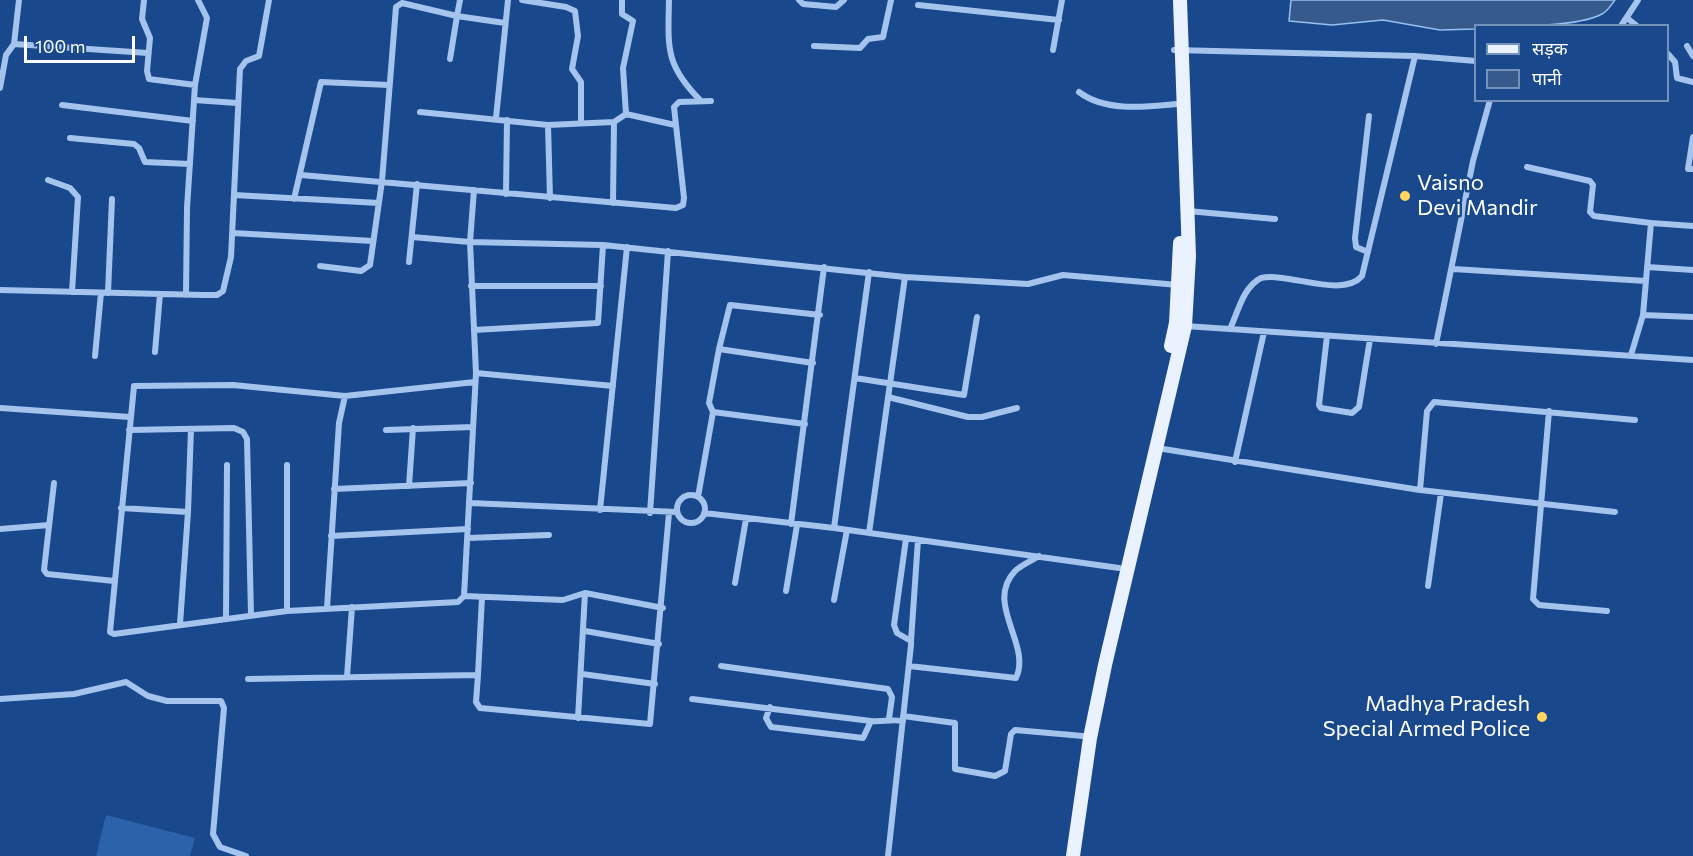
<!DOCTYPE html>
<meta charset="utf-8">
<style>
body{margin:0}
#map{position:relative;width:1693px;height:856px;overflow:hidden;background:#19498c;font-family:Commissioner,"Noto Sans Devanagari",sans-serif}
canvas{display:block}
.legend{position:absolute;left:1474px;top:24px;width:195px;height:78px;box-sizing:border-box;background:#19498c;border:2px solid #7592ba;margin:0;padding:8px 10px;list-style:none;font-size:18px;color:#fff}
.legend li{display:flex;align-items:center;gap:12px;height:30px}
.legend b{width:30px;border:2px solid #7592ba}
.scale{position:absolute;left:24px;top:36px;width:111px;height:27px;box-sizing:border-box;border:3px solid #fff;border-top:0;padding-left:8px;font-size:18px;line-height:21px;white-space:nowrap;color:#fff;-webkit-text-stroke:4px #19498c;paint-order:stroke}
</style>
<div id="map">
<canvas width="1693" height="856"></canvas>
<ul class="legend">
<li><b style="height:8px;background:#ebf2ff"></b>सड़क</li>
<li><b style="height:16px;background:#365a8b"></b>पानी</li>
</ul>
<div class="scale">100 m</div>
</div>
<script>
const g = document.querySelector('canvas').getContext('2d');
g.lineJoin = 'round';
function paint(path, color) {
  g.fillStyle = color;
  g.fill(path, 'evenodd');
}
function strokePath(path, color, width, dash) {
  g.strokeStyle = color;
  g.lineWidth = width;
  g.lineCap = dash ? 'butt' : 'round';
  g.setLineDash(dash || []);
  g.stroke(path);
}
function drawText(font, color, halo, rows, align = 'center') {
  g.font = font + ' Commissioner,sans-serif';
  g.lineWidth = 5;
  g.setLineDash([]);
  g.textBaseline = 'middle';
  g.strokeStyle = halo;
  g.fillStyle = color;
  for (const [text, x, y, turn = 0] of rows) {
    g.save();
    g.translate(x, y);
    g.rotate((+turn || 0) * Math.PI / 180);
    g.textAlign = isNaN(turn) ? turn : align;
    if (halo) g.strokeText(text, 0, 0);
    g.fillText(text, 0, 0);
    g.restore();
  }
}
const green = new Path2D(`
 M 106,815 L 195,838 L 190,856 L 96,856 Z`);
const water = new Path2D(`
 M 1291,0 L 1615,0 C 1611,5 1608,11 1602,14 C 1576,28 1507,26 1476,26 L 1475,29 L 1440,30 L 1383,20 L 1332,25 L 1289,21 Z`);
const minor = new Path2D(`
 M 144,0 L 142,19 L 150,38 L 147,71 L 149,79 L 195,85 L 187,208 L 186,295
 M 522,0 L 566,7 L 575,11 L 578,36 L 572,69 L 581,82 L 581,123
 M 622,0 L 622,14 L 633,21 L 623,68 L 626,114
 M 669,0 C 668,48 665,65 701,101
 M 799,0 L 803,4 L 836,7 L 844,0
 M 918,5 L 1059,20
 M 1627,18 L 1637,26
 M 1621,26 L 1638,0
 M 14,44 L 148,53
 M 814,46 L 860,48 L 868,39 L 883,37 L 891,0
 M 1687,46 L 1693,56
 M 1053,50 L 1062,0
 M 1174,50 L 1415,56 L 1476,61
 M 1668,54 L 1675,62 L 1677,78 L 1693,82
 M 450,59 L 457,16 L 505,23
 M 195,85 L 207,18 L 198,0
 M 0,88 L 6,55 L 14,44 L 19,0
 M 1079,92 C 1105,112 1145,107 1176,104
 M 194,100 L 237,103
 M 62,105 L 193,121
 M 420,112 L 548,125 L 614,122 L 626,114 L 675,125
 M 496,118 L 508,0
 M 548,125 L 550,198
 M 1693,137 L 1688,169 L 1693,169
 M 70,138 L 134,144 L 139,148 L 145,162 L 190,164
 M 1527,167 L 1590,181 L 1593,185 L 1590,212 L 1594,216 L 1651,223 L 1643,315 L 1631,355
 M 301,175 L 676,208 L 683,205 L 684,198 L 674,107 L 679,102 L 711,101
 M 48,180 L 70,188 L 78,197 L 72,292
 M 506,194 L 507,120
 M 234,195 L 379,203
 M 294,199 L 321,82 L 389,85
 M 613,203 L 614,122
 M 1188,211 L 1275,219
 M 1651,223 L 1693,226
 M 233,233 L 373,241
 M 412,237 L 470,242 L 603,245 L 905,277 L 1028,284 L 1063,275 L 1178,285
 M 1368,252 L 1356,247 L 1355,238 L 1369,116
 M 409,262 L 417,184
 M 320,266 L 361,271 L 370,265 L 382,181 L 396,7 L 402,3 L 457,16 L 460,0
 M 1647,267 L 1693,270
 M 1453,269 L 1646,281
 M 471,286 L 601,286
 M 0,290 L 203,295 L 217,295 L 223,291 L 231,257 L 240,69 L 246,61 L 259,56 L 269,0
 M 108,293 L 112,199
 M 1643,315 L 1693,317
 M 1185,326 L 1693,360
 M 1230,329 C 1238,312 1243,287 1261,278 C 1289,272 1342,299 1362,276 L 1415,56
 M 474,330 L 598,323 L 603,245
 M 1327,336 L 1319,405 L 1321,408 L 1352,413 L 1359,407 L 1370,339
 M 1436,344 L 1473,161 L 1490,100
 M 155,352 L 160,294
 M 95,356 L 101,293
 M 813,363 L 719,349 L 730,305 L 820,315
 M 476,373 L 613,386
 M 855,378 L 964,395 L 977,317
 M 475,382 L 345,396 L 233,385 L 134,386 L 110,632 L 114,634 L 287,611 L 458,602 L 464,596 L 563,600 L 585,593 L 663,608
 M 888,397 L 968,417 L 982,417 L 1017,408
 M 0,408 L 130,417
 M 1549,411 L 1533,599 L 1539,605 L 1607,611
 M 713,412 L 709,403 L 719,349
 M 129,430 L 234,428 L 243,432 L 247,439 L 251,615
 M 386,430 L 473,427
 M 1157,448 L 1420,490 L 1427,411 L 1434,402 L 1635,420
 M 1235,462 L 1264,332
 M 287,465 L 287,611
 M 54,483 L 44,570 L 47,574 L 114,581
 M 409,486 L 413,428
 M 334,489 L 471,483
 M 1420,490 L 1615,512
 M677 509a14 14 0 1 1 28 0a14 14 0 1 1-28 0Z
 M 698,497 L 713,412 L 805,424
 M 470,503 L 677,512
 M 121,508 L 188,512
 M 600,510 L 627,247
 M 650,513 L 668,251
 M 704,513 L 834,528 L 1119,568
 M 791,524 L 824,267
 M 834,528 L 869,272
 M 0,529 L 49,525
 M 869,533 L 905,277
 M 331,536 L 468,529
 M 468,538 L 549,535
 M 735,583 L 746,519
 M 1428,586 L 1441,493
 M 786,591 L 797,525
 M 464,596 L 476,373 L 470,242 L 474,190
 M 834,600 L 847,530
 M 327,608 L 339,423 L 345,396
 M 226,618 L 227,465
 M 180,624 L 188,512 L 191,429
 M 585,631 L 659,644
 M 911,641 L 918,540
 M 721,666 L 888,689 L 892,697 L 889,719
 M 909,666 L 1016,678 C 1032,644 984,604 1015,571 C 1021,565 1031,561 1039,556
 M 582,674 L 655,684
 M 478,675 L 482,597
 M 347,677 L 352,607
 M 248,679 L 478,675 L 476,702 L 480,708 L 650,724 L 669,513
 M 0,699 L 74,694 L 126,682 L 148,696 L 167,701 L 221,701 L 224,708 L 213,834 L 220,847 L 246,856
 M 692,699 L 871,721 C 883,722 891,719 903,721
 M 770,707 L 766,718 L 771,727 L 863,738 L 871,721
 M 903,716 L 955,723 L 955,769 L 995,776 L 1005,771 L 1011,734 L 1015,730 L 1083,736
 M 578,718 L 585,593
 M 888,856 L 911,645 L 911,641 L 897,633 L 894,625 L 906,539`);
const primary = new Path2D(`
 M 1171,346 L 1176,323 L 1180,243
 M 1073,856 L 1090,738 L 1105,665 L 1185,326 L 1189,256 L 1180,0`);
const markers = [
 [1405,196,6,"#ffd461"],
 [1542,717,6,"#ffd461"]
];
const poiNames = [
 ["Vaisno",1417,183],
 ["Devi Mandir",1417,208],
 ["Madhya Pradesh",1530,704,"right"],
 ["Special Armed Police",1530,729,"right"]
];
paint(green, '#2c62aa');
paint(water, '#365a8b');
strokePath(water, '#97bff0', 1.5);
strokePath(minor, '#a4c4ee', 6);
strokePath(primary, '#ebf2ff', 14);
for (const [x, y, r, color] of markers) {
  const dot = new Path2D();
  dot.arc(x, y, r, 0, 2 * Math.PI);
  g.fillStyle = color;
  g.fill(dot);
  strokePath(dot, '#19498c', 2);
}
drawText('22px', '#fff', '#19498c', poiNames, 'left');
</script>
